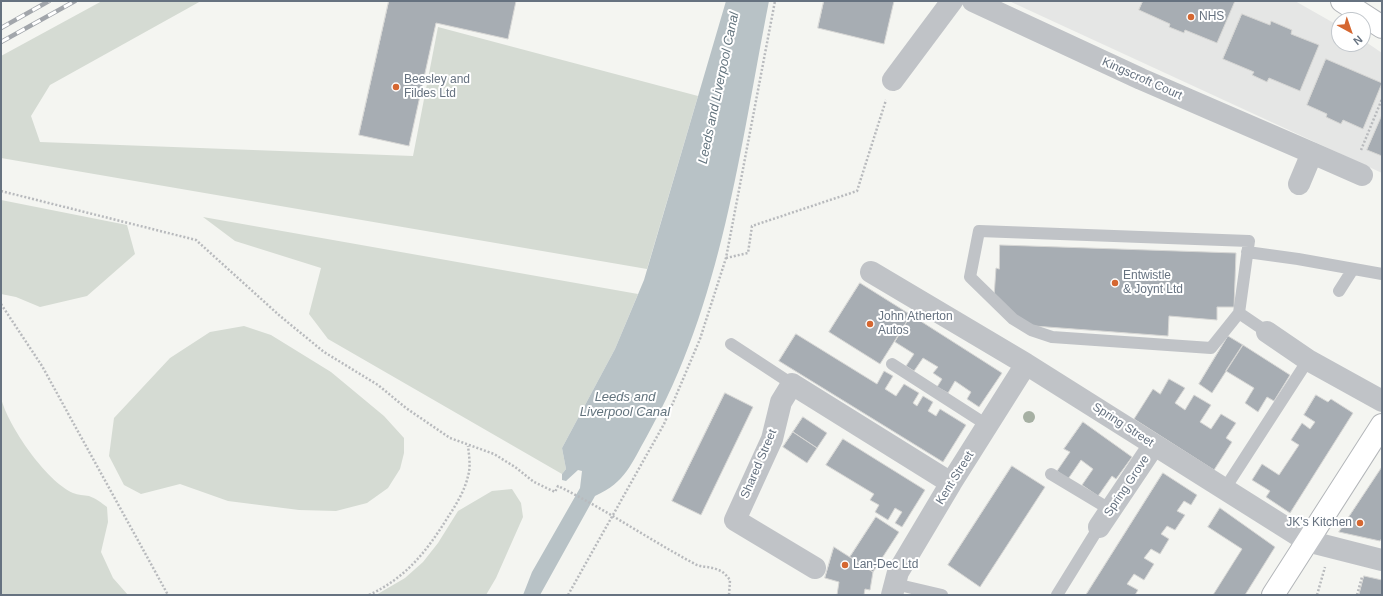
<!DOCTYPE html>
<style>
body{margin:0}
#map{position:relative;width:1383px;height:596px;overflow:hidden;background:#f4f5f1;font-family:Arial,sans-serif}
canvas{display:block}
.frame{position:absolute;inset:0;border:2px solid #667280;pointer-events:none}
.north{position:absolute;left:1331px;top:12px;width:40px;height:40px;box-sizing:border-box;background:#fff;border:1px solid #c2c7cc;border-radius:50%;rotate:140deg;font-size:11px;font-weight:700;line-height:16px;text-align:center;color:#667280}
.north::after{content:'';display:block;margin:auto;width:14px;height:18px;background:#d56731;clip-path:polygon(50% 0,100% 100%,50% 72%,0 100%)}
</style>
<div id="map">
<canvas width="1383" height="596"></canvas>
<div class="frame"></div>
<div class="north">N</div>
</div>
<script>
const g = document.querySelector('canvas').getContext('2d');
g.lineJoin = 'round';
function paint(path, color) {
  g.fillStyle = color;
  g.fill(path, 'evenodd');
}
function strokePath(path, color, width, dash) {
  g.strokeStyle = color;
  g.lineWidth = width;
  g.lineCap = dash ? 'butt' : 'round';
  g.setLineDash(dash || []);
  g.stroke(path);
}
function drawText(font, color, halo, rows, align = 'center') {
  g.font = font + ' Arial,sans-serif';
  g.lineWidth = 4;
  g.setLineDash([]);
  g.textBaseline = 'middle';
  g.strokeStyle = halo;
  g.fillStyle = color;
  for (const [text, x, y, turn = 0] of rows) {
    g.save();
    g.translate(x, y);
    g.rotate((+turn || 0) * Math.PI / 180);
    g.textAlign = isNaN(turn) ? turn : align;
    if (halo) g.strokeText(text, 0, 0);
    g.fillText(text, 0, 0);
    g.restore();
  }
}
const built = new Path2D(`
 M 1009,1 L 1295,1 L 1339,26 L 1339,44 L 1363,44 L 1363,40 L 1382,53 L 1382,173 Z`);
const green = new Path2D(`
 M 102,1 L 201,1 L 50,85 L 31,116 L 40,142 L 413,156 L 438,27 L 698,96 L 647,269 L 1,158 L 1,56 Z
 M 1,200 L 127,225 L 135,254 L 87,296 L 40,307 L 16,297 L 1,294 Z
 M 203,217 L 638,294 L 615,349 L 562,448 L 566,469 L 562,474 L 328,339 L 309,314 L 321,268 L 235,241 Z
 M 244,326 L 271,335 L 331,372 L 384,416 L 404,438 L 404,453 L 400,469 L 388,488 L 367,503 L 336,511 L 299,510 L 228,501 L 180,484 L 141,494 L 124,485 L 109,456 L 114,418 L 170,358 L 210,332 Z
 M 1,398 C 8,426 46,481 73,493 C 78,495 84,495 89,496 C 95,498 102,503 107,507 L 108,522 L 101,552 L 113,578 L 128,595 L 1,595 Z
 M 512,489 L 521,503 L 523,517 L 496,578 L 486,595 L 376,595 L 405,578 L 423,562 L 438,543 L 458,511 L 492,491 Z`);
const water = new Path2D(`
 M 726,1 L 769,1 C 740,148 722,304 647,436 C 631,464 626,482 595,496 L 540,595 L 523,595 L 532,572 L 580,488 L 582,471 L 578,470 L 566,481 L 562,480 L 562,474 L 566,469 L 562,448 L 615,349 L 644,280 Z`);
const building = new Path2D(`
 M 389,1 L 516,1 L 508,39 L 436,23 L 409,146 L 359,135 Z
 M 824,1 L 894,1 L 884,44 L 818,28 Z
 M 1143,1 L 1235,1 L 1217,43 L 1185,30 L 1184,33 L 1169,27 L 1170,24 L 1139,10 Z
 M 1242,14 L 1270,25 L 1271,21 L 1292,30 L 1291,34 L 1319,45 L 1300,91 L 1269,78 L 1267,82 L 1252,75 L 1254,72 L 1223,59 Z
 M 1326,59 L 1382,83 L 1363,129 L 1343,120 L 1341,124 L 1326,117 L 1327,114 L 1307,105 Z
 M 1382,115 L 1382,156 L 1367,150 Z
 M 1000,245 L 1236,253 L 1234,307 L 1217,307 L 1217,320 L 1169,316 L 1168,336 L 1034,326 L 1018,320 L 994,297 L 996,268 L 999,269 Z
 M 860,283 L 911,315 L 880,364 L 829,332 Z
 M 911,315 L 1002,373 L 979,407 L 967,399 L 971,392 L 955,381 L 948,393 L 937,387 L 942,379 L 933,373 L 938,367 L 923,358 L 914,371 L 906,366 L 914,354 L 895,342 Z
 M 796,334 L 877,384 L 884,371 L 893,376 L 885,389 L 896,396 L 904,384 L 919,393 L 913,403 L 917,406 L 923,396 L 933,402 L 928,411 L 936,416 L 940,409 L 966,425 L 943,462 L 779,361 Z
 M 1228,336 L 1243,345 L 1212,393 L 1199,384 Z
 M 1243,345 L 1290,375 L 1274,401 L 1267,397 L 1258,412 L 1245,403 L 1254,388 L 1226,371 Z
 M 1169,379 L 1185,388 L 1175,403 L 1185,410 L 1194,395 L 1211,405 L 1200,422 L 1211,429 L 1221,414 L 1236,423 L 1226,438 L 1232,442 L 1214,470 L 1134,419 L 1153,389 L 1160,394 Z
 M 725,393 L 753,407 L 701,515 L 672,501 Z
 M 1316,395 L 1328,402 L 1331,399 L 1353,413 L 1290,513 L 1266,497 L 1270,491 L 1252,480 L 1262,464 L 1279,475 L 1299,445 L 1291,440 L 1302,423 L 1310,429 L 1315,422 L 1304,415 Z
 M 803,417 L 827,433 L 817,448 L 793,432 Z
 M 1083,422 L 1132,457 L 1116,479 L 1112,476 L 1098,496 L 1082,485 L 1093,469 L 1081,460 L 1068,479 L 1057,471 L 1070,452 L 1064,449 Z
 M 793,432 L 817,448 L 807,463 L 783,447 Z
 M 843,439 L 925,490 L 902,527 L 895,523 L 902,512 L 895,508 L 888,520 L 875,512 L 879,505 L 870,500 L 874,494 L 826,465 Z
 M 1012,466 L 1045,487 L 980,587 L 948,565 Z
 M 1382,467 L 1382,538 L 1380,541 L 1339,532 Z
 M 1163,473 L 1197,495 L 1191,505 L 1184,501 L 1177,511 L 1185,515 L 1175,530 L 1167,526 L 1161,534 L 1169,539 L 1160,554 L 1151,549 L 1144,558 L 1154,564 L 1144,580 L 1134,574 L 1127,584 L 1138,590 L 1135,595 L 1086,595 Z
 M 1220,508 L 1275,547 L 1245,595 L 1213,595 L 1242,549 L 1208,527 Z
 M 876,517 L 899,532 L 873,572 L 850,557 Z
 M 834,547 L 873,572 L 870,590 L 865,589 L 864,595 L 837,595 L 839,582 L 825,578 Z
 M 1364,576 L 1382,580 L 1382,595 L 1359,595 Z`);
const path = new Path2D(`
 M 1361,150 L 1382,99
 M 1,191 L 196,240 L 280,316 L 324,352 L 378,385 L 406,408 L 450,438 L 494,454 L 515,467 L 534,482 L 555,492 L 558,486 C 605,509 648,539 695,564 C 702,568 711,566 718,570 C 723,571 727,576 730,580 L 729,595
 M 726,258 L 748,253 L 752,226 L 857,191 L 886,100
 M 1,304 L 42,366 L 168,595
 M 369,595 C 407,577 426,552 448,517 C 456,505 465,490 468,476 C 471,467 469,455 468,446
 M 568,595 L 664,424 L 700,339 L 726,258 L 775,1
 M 1317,595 L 1325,567
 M 1357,595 L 1362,577`);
const lane = new Path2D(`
 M 1247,252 L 1298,259 L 1382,274
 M 1339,291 L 1353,269
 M 1239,313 L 1249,241 L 979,231 L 970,277 L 1013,319 L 1031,330 L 1052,337 L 1211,348 L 1239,313 L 1267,332
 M 731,344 L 792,384
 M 892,364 L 987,425
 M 1051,474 L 1111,510
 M 1224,490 L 1308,360
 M 895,584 L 942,595
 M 1057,595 L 1099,527`);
const street = new Path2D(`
 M 973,1 L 1141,79 L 1312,153
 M 893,80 L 952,1
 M 1299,184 L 1312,153 L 1362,175
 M 871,272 L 1026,364 L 1307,541 L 1382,560
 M 1267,332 L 1308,360 L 1382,401
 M 1099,527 L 1154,445
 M 815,568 L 735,520 L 772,439 L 781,402 L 792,384 L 951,483
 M 892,595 L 898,572 L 951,483 L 1026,364`);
const primary = new Path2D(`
 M 1342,1 L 1382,27`);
const highway = new Path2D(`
 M 1273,595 L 1382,425`);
const rail = new Path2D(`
 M 1,28 L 49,1
 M 1,42 L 75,1`);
const trees = [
 [1029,417]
];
const markers = [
 [1191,17,4,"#d56731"],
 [396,87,4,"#d56731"],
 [1115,283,4,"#d56731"],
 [870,324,4,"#d56731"],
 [1360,523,4,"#d56731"],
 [845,565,4,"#d56731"]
];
const poiNames = [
 ["NHS",1199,17],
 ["Beesley and",404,80],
 ["Fildes Ltd",404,94],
 ["Entwistle",1123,276],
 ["& Joynt Ltd",1123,290],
 ["John Atherton",878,317],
 ["Autos",878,331],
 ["JK's Kitchen",1352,523,"right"],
 ["Lan-Dec Ltd",853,565]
];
const streetNames = [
 ["Kingscroft Court",1142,79,24],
 ["Spring Street",1123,425,33],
 ["Shared Street",759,464,-67],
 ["Kent Street",955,478,-58],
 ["Spring Grove",1127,486,-56]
];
const waterNames = [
 ["Leeds and Liverpool Canal",719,88,-78],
 ["Leeds and",625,397],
 ["Liverpool Canal",625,412]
];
paint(built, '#e5e6e5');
paint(green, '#d5dbd3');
paint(water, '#b8c2c6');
paint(building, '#a7adb3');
strokePath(building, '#d6d6d4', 1);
strokePath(primary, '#b2b5b9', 24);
strokePath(highway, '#b3b6b9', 24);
strokePath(path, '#b8babd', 2.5, [2, 2]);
strokePath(lane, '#c0c3c7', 12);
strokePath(street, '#c0c3c7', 22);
strokePath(primary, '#fff', 22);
strokePath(highway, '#fff', 22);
strokePath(rail, '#a2a6ab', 4.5);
strokePath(rail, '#fff', 3, [9]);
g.fillStyle = '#a6b0a3';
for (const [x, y] of trees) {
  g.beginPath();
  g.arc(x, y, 6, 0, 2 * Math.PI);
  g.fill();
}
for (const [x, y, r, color] of markers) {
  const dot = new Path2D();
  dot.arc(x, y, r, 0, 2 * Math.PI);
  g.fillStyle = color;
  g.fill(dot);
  strokePath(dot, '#fff', 1.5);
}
drawText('12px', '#667280', '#fff', poiNames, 'left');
drawText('12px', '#667280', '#fff', streetNames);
drawText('italic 13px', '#62737d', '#fff', waterNames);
</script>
